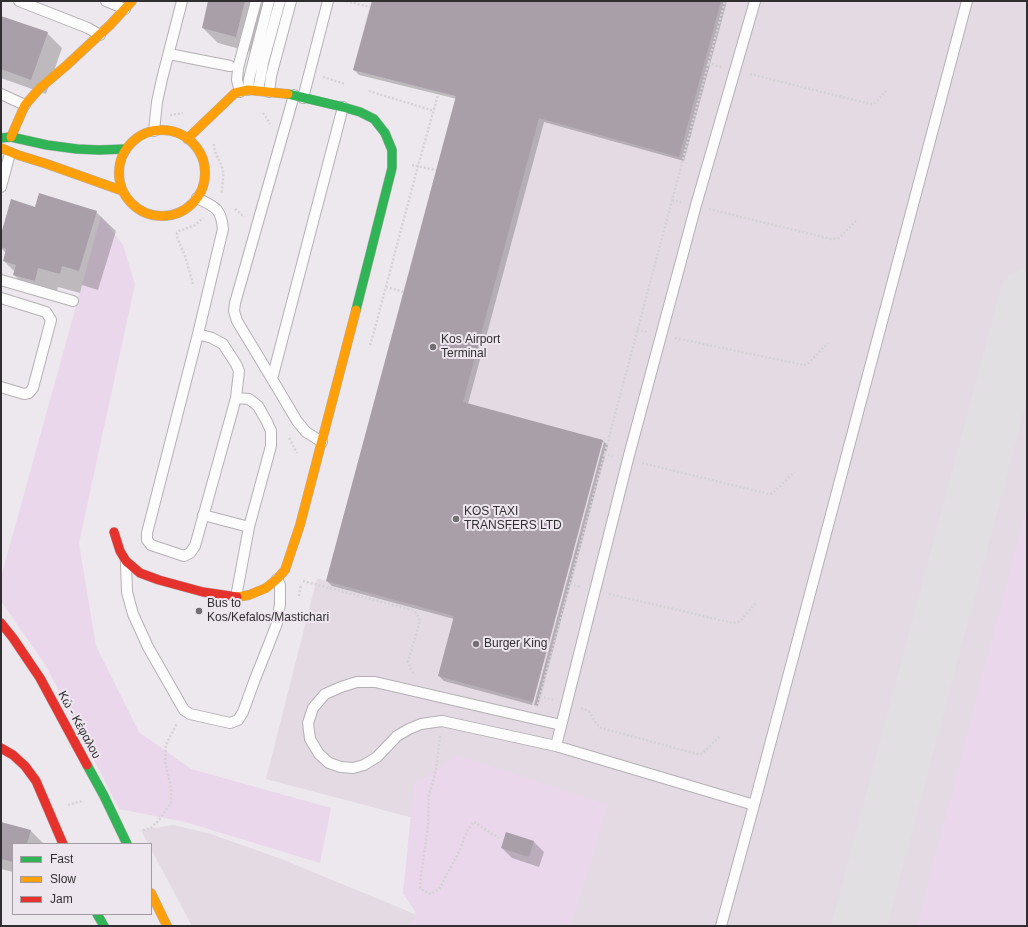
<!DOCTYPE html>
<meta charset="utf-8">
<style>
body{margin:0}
#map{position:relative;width:1028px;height:927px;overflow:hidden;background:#ede8ed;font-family:Arial,sans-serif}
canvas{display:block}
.frame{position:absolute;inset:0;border:2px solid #312e31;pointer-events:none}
.legend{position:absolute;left:12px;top:843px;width:140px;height:72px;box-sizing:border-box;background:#eee6ef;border:1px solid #a29ca3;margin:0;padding:5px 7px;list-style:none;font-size:12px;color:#312e31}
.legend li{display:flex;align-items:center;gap:8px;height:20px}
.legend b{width:20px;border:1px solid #a29ca3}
</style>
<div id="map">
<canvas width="1028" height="927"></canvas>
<div class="frame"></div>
<ul class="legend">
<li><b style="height:5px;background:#30b455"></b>Fast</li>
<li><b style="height:5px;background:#ff9f0a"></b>Slow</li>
<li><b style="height:5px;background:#e5322d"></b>Jam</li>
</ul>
</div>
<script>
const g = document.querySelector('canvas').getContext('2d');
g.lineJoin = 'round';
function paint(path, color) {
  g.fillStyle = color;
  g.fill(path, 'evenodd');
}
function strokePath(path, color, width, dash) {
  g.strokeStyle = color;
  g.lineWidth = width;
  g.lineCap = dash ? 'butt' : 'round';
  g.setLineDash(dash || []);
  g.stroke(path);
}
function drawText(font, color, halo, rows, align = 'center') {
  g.font = font + ' Arial,sans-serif';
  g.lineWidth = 4;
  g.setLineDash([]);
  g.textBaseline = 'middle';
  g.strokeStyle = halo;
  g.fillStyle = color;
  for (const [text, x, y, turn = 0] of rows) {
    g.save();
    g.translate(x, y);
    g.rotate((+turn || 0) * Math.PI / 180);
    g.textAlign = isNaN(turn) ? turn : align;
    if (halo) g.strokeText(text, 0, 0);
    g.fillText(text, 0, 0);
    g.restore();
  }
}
const built = new Path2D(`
 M 371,1 L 1027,1 L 1027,926 L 192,926 L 151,849 L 151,844 L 148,844 L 141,830 L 173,825 L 208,833 L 284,860 L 417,915 L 425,906 L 425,821 L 266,779 L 317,578 L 326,581 L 456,96 L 353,70 Z`);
const green = new Path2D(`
 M 101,216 L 123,245 L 135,284 L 79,543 L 96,646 L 139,732 L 191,769 L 331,808 L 320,863 L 185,822 L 119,809 L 46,666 L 1,601 L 1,577 Z
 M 1027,505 L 1027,926 L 917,926 Z
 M 457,755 L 608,805 L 571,926 L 408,926 L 417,915 L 403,893 L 414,784 Z`);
const shadow = new Path2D(`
 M 209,1 L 264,1 L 251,52 L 218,43 L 203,28 Z
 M 373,1 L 727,1 L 684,161 L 544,122 L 468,404 L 603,441 L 608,445 L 538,706 L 534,705 L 604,442 L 602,442 L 532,705 L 444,681 L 439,676 L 454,619 L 332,586 L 327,581 L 457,99 L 359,75 L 354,70 Z
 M 1,17 L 47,33 L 62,48 L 46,94 L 1,78 Z
 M 36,208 L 96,212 L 116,231 L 98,290 L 82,285 L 80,293 L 58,287 L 54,300 L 34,294 L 14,275 L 15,272 L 4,261 L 6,253 L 1,248 L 1,238 Z
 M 1,823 L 31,831 L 44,844 L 13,844 L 13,872 L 1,869 Z
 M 506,833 L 534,842 L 544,852 L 539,867 L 512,858 L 502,848 Z`);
const taxiway = new Path2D(`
 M 859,926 L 1027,295`);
const building = new Path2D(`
 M 208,1 L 245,1 L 236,37 L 202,28 Z
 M 372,1 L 721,1 L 679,157 L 539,118 L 463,402 L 603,440 L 533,702 L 438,676 L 454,616 L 326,581 L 456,96 L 353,70 Z
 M 1,16 L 48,32 L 31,80 L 1,69 Z
 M 39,193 L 97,211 L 79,271 L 62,266 L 60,274 L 38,268 L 35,281 L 13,275 L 16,265 L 3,261 L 6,249 L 1,247 L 1,234 L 11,199 L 35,207 Z
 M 1,822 L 31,830 L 27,844 L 13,844 L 13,862 L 1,859 Z
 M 506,832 L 534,841 L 529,857 L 501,848 Z`);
const path = new Path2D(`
 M 346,1 L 370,7
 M 708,63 L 721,67
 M 750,74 L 870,104 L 874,104 L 886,91
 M 323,77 L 345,84
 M 369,91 L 434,111
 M 263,113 L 266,117 L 270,124
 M 170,115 L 183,113
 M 214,144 C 213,153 222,162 223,172 C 224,179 221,189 222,194
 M 412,165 L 436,170
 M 672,200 L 681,202
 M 235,209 L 242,215 L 245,216
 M 709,209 L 831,239 L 839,238 L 856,221
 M 193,284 L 185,256 L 177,237 L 177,233 L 179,231 L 195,225 L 203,218
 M 386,287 L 404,292
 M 637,330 L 647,332
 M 675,338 L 804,365 L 808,364 L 828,343
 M 370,345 L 371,343 L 418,166 L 438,95
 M 289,438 L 297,453
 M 604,454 L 613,456
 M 642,463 L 769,494 L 773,493 L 794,472
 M 303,581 L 412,610 L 417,614 L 420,621 L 408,662 L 411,670 L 415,675
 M 570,584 L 581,587
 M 609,594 L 733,623 L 738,622 L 741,620 L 756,603
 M 299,596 L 301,584
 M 540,696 L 553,700
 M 538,704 L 725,1
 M 581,708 C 594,711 591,721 601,728 L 697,754 L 701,754 L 704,752 L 720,736
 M 440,736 L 436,770 L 429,795 L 428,826 L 421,875 L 420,888 L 424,891 L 431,894 L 439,889 L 460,850 L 467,831 L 474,822 L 499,838
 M 68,805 L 82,801
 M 143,830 L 151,828 L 158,821 L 171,803 L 171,788 L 165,761 L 166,745 L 177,723`);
const lane = new Path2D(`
 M 19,1 L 88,28 L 100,35
 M 106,1 L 125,9
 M 169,54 L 230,66
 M 248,90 L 249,79 L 269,1
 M 258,90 L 263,63 L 280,1
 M 240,92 L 237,80 L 238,68 L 256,1
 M 269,92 L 271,76 L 291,1
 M 1,94 L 25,105
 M 303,98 L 328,1
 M 154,131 L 157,102 L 162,79 L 182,1
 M 1,187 L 10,153
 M 197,198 C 215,207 221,208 223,229 L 198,334 L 147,533 L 147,540 L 151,545 L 184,556 L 190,553 L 195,546 L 236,398 L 239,371 L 236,364 L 223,344 L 212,338 L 198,334
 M 1,280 L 73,301
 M 1,298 L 46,312 L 51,320 L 33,388 L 29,393 L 24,394 L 1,387
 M 272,379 L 237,321 L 234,311 L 235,303 L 294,95
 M 322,442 L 306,432 L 297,421 L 272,379 L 343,107
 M 203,515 L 249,527
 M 126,563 L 127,592 L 133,614 L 148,647 L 184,710 L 190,714 L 230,723 L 238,720 L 243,712 L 255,679 L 269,644 L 277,623 L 280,604 L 280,585 L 277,579
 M 236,597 L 249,527 L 271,446 L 271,431 L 267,422 L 258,406 L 249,399 L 236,398
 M 561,725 L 375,682 L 357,682 L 341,687 L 325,694 L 313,708 L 308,723 L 310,739 L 319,754 L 329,763 L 341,767 L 353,768 L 364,765 L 377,757 L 397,736 L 409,729 L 421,724 L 442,721 L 556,746 L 754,805
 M 556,746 L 628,459 L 696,205 L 755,1
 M 721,926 L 754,805 L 967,1`);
const fast = new Path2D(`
 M 288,94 L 343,107 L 360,112 L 374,119 L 385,133 L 392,150 L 392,168 L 356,310
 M 1,138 L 11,137 L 47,145 L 77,149 L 99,150 L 126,149
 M 87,765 L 104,796 L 127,844
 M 97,914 L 104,926`);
const slow = new Path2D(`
 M119 173a43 43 0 1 1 86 0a43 43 0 1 1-86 0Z
 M 11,137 L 25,105 L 40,88 L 67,65 L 110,25 L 132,1
 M 187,139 L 235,93 L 248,90 L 288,94
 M 1,148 L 18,155 L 47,164 L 123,191
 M 237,597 L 249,595 L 266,588 L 277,579 L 285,570 L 300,525 L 356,310
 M 151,893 L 167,926`);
const jam = new Path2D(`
 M 114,532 L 120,551 L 126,561 L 140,573 L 159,580 L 203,592 L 237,597
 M 1,623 L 13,638 L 40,678 L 87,765
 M 1,748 L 13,755 L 25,766 L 36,781 L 63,844`);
const markers = [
 [433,347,4,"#736f73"],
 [456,519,4,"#736f73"],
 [199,611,4,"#736f73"],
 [476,644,4,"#736f73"]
];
const poiNames = [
 ["Kos Airport",441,340],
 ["Terminal",441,354],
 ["KOS TAXI",464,512],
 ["TRANSFERS LTD",464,526],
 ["Bus to",207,604],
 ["Kos/Kefalos/Mastichari",207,618],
 ["Burger King",484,644]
];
const streetNames = [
 ["Κώ - Κέφαλου",79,725,61]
];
paint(built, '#e3dae4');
paint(green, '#ead7eb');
paint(shadow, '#0003');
strokePath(taxiway, '#e2dfe2', 54);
paint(building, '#a89fa9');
strokePath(lane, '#b4b0b4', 12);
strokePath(fast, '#b4b0b4', 10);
strokePath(slow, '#b4b0b4', 10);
strokePath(jam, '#b4b0b4', 10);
strokePath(path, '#d4d2d4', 2.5, [2, 2]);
strokePath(lane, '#fcfcfc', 10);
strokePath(fast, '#30b455', 9);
strokePath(slow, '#ff9f0a', 9);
strokePath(jam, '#e5322d', 9);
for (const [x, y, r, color] of markers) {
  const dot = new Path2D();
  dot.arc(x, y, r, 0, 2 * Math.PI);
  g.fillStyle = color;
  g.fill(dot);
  strokePath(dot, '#eee6ef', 1.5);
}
drawText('12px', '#312e31', '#eee6ef', poiNames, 'left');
drawText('12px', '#312e31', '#eee6ef', streetNames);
</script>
